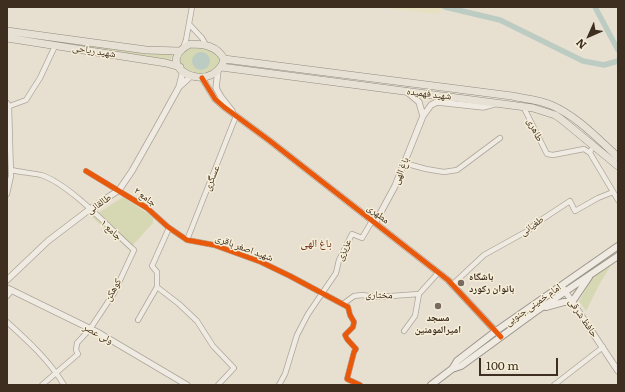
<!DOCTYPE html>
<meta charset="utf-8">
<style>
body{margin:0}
#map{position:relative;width:625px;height:392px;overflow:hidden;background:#e7e0d1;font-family:Literata,serif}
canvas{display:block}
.frame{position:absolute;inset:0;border:8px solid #3d2e20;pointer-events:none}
.north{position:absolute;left:569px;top:16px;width:40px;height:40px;-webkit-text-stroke:3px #f7eed8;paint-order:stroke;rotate:225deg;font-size:11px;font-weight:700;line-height:16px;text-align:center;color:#3d2e20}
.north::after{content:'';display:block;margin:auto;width:14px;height:18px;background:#3d2e20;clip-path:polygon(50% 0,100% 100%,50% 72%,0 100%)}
.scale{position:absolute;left:479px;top:358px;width:79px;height:18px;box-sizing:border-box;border:2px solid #3d2e20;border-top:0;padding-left:5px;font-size:12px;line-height:14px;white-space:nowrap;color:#3d2e20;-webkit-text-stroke:3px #f7eed8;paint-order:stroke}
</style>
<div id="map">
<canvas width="625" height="392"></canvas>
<div class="frame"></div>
<div class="north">N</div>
<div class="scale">100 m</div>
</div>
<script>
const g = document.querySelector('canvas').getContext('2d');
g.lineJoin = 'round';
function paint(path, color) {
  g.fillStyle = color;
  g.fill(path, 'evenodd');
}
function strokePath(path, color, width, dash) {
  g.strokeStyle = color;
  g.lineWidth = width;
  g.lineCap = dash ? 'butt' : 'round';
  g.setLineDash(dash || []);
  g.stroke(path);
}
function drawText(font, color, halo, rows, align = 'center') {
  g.font = font + ' Literata,"Noto Naskh Arabic",serif';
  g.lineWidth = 3;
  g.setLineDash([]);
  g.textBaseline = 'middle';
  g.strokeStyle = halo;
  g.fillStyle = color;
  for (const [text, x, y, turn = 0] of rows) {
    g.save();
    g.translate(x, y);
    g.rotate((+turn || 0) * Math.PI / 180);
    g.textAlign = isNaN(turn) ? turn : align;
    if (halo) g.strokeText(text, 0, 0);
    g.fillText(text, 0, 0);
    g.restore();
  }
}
const farmland = new Path2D(`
 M 377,7 L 445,7 L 436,14 Z`);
const green = new Path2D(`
 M 71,44 L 140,51 L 173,53 L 170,62 L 72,47 Z
 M 192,46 L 209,48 L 222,59 L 216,70 L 196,76 L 180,66 L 178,57 Z
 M 123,197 L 153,217 L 153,223 L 131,247 L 113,236 L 92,217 Z
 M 613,262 L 600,283 L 586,311 L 579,301 L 594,275 Z`);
const water = new Path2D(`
 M192 61a9 9 0 1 1 18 0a9 9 0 1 1-18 0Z`);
const canal = new Path2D(`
 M 445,7 L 500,20 L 583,61 L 604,65 L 618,61
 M 595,7 L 618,50`);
const minor = new Path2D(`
 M 189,24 L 202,38 L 206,45
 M 183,48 L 186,40 L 192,7
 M 7,103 L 9,106 L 11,176 L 7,194
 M 523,106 L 547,154 L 553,155 L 584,149 L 590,153
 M 7,107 L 26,100 L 40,78 L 55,46
 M 591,150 L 590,153 L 618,200
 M 404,163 L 426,169 L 444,172 L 457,170 L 500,138
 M 11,170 C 20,172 31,173 41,175 C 70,184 110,229 134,250 L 114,293 L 90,329 L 77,343 L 76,350 L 78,354 L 42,385
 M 86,171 L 147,208 L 168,227 L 187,240 L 214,245 L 261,262 L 290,276 L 348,307 L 350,315 L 354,322 L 353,327 L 345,335 L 347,339 L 356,349 L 354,352 L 347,379 L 360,385
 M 187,240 L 236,116
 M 452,285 L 484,255 L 529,230 L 535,224 L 570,201 L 575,211 L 598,198 L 613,192
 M 157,287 L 179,304 L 197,321 L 213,346 L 234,368 L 218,385
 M 7,296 L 12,290
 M 343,304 L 354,296 L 362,295 L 377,297 L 419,294
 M 138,320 L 157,287 L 157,272 L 152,266 L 169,228
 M 7,322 C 28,341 49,360 64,385
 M 404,331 L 415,316 L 419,294 L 438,273
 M 279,385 L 285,374 L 297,335 L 308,314 L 336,273 L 339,260 L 352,234 L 362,238 L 372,221
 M 554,385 L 603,347`);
const tertiary = new Path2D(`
 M 218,70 L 216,88 L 221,97 L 232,111
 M 202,78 L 215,99 L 224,107 L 270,141 L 448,280 L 501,337
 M 179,87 L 191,76
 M 406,91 L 419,102 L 423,116
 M 375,223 L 395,186 L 423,116 L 431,105 L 437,102 L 483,107 L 494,104
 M 7,280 L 48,241 L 90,209 L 119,190 L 132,171 L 158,125 L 179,87 L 183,71
 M 7,288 L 99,333 L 187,385
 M 563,288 L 618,371`);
const secondary = new Path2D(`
 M 546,307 L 564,302 L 572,302 L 589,277
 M 452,369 L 457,361 L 496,331 L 618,246
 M 431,385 L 452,369 L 461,366 L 535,312 L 618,256`);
const primary = new Path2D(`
 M 7,31 L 146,50 L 179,51
 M 7,38 L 166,63 L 180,67
 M 190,44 C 204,44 217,46 224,59 C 223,66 219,70 213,74 C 191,86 157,61 190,44 Z
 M 224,59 L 512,96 C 525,99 539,100 551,105 C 577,116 598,139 618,157
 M 221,67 L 533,108 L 555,115 L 561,119 L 618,166`);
const cycleway = new Path2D(`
 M 202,78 L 215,99 L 224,107 L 270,141 L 448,280 L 501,337
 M 86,171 L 147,208 L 168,227 L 187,240 L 214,245 L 261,262 L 290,276 L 348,307 L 350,315 L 354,322 L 353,327 L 345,335 L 347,339 L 356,349 L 354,352 L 347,379 L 360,385`);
const markers = [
 [461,283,4,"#786c5e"],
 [438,306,4,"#786c5e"]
];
const streetNames = [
 ["شهید ریاحی",94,51,9],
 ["شهید فهمیده",429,94,7],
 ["طاهری",535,130,64],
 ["باغ الهی",401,171,-68],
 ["عسگری",212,178,-68],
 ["جامع ۲",145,197,36],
 ["طالقانی",99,204,-34],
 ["مطهری",378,214,38],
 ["طغیانی",532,226,-35],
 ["جامع ۱",111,230,43],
 ["شهید اصغر باقری",244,248,20],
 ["عزیزی",344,250,-66],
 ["کوهکن",113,290,-61],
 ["مختاری",379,295,2],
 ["امام خمینی جنوبی",533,305,-35],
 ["حافظ شرقی",583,318,56],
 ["ولی عصر",98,334,28]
];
const poiNames = [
 ["باشگاه",469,277],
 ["بانوان رکورد",469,289],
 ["مسجد",438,318,"center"],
 ["امیرالمومنین",438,330,"center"]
];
const neighbourhoodNames = [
 ["باغ الهی",316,244]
];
paint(farmland, '#e6dfc2');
paint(green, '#d6d7b3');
paint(water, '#bcccc2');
strokePath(canal, '#bcccc2', 5.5);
strokePath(minor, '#ada599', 6);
strokePath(tertiary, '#ada599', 7);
strokePath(secondary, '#9c958a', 8);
strokePath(primary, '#928b80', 8);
strokePath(minor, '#efebe3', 4.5);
strokePath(tertiary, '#efebe3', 5.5);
strokePath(secondary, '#efebe3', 6);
strokePath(primary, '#e6e1d4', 7);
strokePath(cycleway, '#e8590c', 5);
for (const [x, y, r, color] of markers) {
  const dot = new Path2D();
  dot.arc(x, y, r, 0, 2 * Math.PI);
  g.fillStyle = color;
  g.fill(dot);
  strokePath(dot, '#f7eed8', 1.5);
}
drawText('10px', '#3d2e20', '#f7eed8', streetNames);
drawText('bold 10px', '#3d2e20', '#f7eed8', poiNames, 'left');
drawText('11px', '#6b2e1e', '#f7eed8', neighbourhoodNames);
</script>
